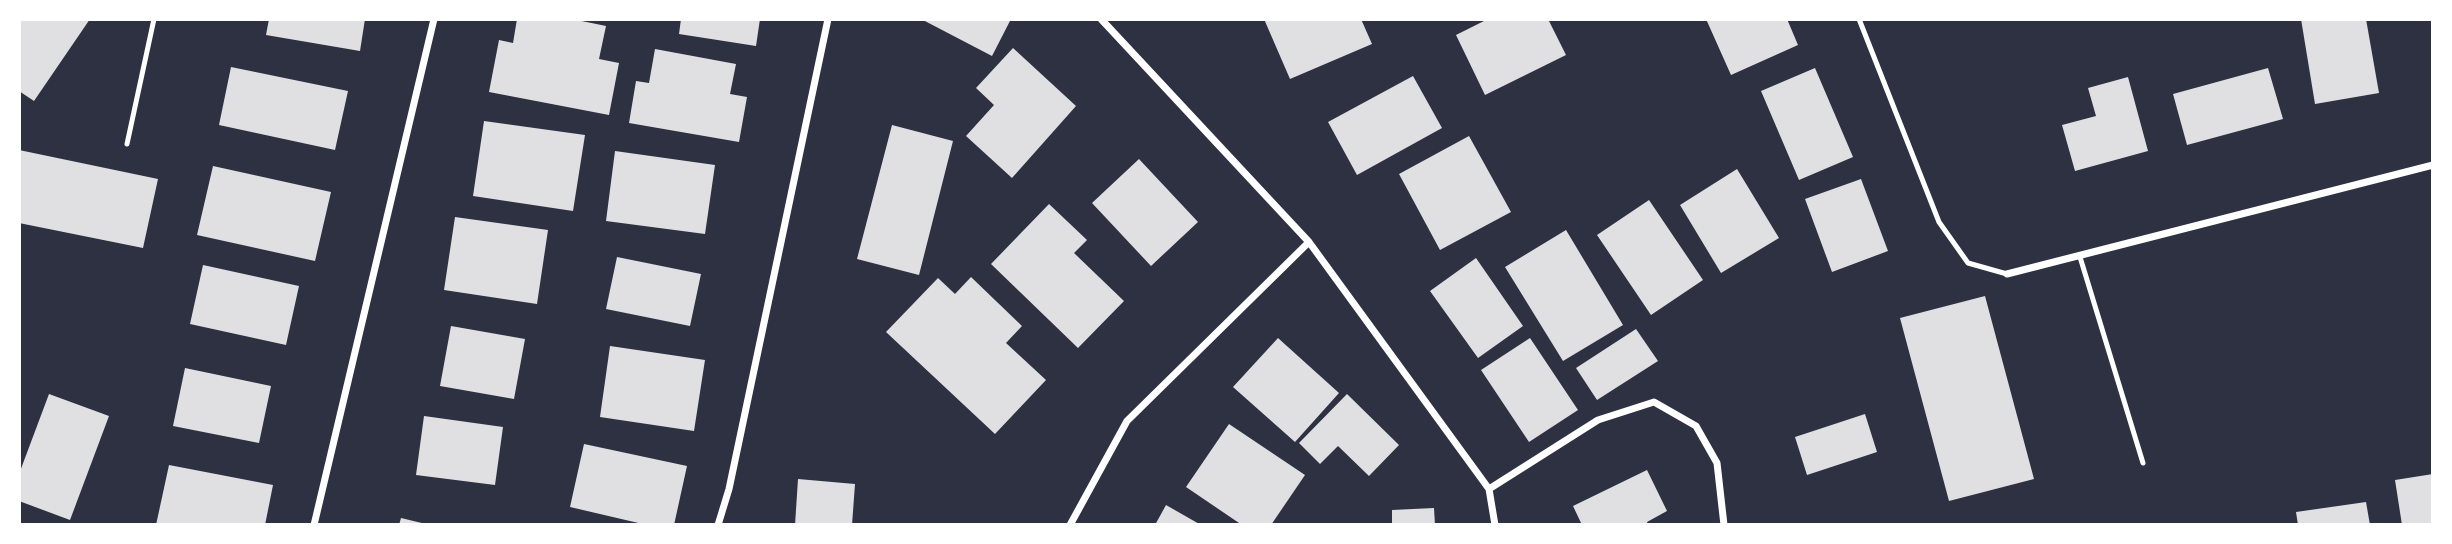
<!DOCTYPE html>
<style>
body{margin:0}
#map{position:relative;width:2452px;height:544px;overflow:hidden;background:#2d3142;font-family:Cabin,sans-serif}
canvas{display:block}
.frame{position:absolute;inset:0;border:21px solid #fff;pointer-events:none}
</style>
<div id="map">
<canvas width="2452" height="544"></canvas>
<div class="frame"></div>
</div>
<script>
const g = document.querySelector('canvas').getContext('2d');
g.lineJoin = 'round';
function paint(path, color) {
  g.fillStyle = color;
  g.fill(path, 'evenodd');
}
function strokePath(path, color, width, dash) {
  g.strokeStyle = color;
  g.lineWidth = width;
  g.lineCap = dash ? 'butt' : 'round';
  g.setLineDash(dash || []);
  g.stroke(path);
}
const building = new Path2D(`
 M 19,19 L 90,19 L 34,101 L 19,91 Z
 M 269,19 L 365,19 L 360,51 L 266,35 Z
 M 517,19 L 572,19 L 606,26 L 599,59 L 619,63 L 609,115 L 489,92 L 499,40 L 513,43 Z
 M 681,19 L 760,19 L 756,46 L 679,34 Z
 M 921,19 L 1011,19 L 992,56 Z
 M 1264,19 L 1361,19 L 1372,44 L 1290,79 Z
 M 1488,19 L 1548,19 L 1566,55 L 1485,95 L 1456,35 Z
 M 1706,19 L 1787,19 L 1798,45 L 1731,75 Z
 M 2301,19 L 2366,19 L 2379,93 L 2315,104 Z
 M 1013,48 L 1076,106 L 1012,178 L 966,136 L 994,105 L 976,88 Z
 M 655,49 L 736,64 L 730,94 L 747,97 L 739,142 L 629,123 L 636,81 L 649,83 Z
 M 231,67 L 348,91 L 335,150 L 219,125 Z
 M 1815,68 L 1853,157 L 1799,180 L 1761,91 Z
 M 2268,68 L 2283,119 L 2187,145 L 2173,94 Z
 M 1413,76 L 1442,128 L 1357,175 L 1328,122 Z
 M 2128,77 L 2148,151 L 2075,171 L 2062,125 L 2096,116 L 2088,88 Z
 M 484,121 L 585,135 L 573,211 L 473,196 Z
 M 892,125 L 953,141 L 919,275 L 857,259 Z
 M 1469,136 L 1511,212 L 1440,250 L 1399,174 Z
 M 19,150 L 158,179 L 143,248 L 19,223 Z
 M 615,151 L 715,165 L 705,234 L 606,221 Z
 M 1139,159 L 1198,222 L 1151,266 L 1092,203 Z
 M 213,166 L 331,192 L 315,261 L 197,235 Z
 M 1737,169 L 1779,238 L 1721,273 L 1680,205 Z
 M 1861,179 L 1888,251 L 1832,272 L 1805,199 Z
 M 1649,200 L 1703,280 L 1651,315 L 1597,235 Z
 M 1049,204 L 1087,240 L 1074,253 L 1124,301 L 1078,348 L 991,264 Z
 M 455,217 L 548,230 L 537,304 L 444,290 Z
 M 1566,230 L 1623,325 L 1563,361 L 1505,267 Z
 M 617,257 L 701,274 L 690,326 L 606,309 Z
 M 1476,258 L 1523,326 L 1478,358 L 1430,291 Z
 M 203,265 L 299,286 L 286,345 L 190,324 Z
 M 971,277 L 1022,326 L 1006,343 L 1046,380 L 995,434 L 886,332 L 938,278 L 955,294 Z
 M 1985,296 L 2034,479 L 1949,501 L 1900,318 Z
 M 451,326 L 525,339 L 514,399 L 440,386 Z
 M 1636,329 L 1658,361 L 1597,400 L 1576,368 Z
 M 1278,338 L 1339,393 L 1295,442 L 1233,387 Z
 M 1530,338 L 1578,410 L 1529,442 L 1481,370 Z
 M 610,346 L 705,360 L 694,431 L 600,417 Z
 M 185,368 L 271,386 L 259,443 L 173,426 Z
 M 49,394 L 109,416 L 70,520 L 19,501 L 19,474 Z
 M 1347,394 L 1399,445 L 1369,476 L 1338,446 L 1320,464 L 1299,443 Z
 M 1865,414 L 1877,452 L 1807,475 L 1795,437 Z
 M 424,416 L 503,427 L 495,485 L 416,475 Z
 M 1229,424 L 1305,475 L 1271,525 L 1242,525 L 1186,487 Z
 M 584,444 L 687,466 L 674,525 L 647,525 L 570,507 Z
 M 169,465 L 273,485 L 265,525 L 156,525 Z
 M 1647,470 L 1667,511 L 1647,522 L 1648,525 L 1582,525 L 1573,506 Z
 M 2433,474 L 2433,525 L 2402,525 L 2395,480 Z
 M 798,479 L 855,484 L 852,525 L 795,525 Z
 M 2366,502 L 2370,525 L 2298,525 L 2296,512 Z
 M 1166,505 L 1201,525 L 1155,525 Z
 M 1434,508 L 1435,525 L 1392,525 L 1392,510 Z
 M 401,518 L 426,524 L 426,525 L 399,525 Z`);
const service = new Path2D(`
 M 1859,19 L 1939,222 L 1968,263 L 2007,274
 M 127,144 L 154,19
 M 2080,257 L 2143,463`);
const minor = new Path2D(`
 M 1101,19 L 1309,242 L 1489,489 L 1495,525
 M 2007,274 L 2433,165
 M 1489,489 L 1598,420 L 1654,402 L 1696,426 L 1717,463 L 1724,525
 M 314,525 L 434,19
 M 718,525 L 729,489 L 828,19
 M 1070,525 L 1127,421 L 1309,242`);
paint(building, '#e0e0e3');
strokePath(service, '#fff', 5);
strokePath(minor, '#fff', 7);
</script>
